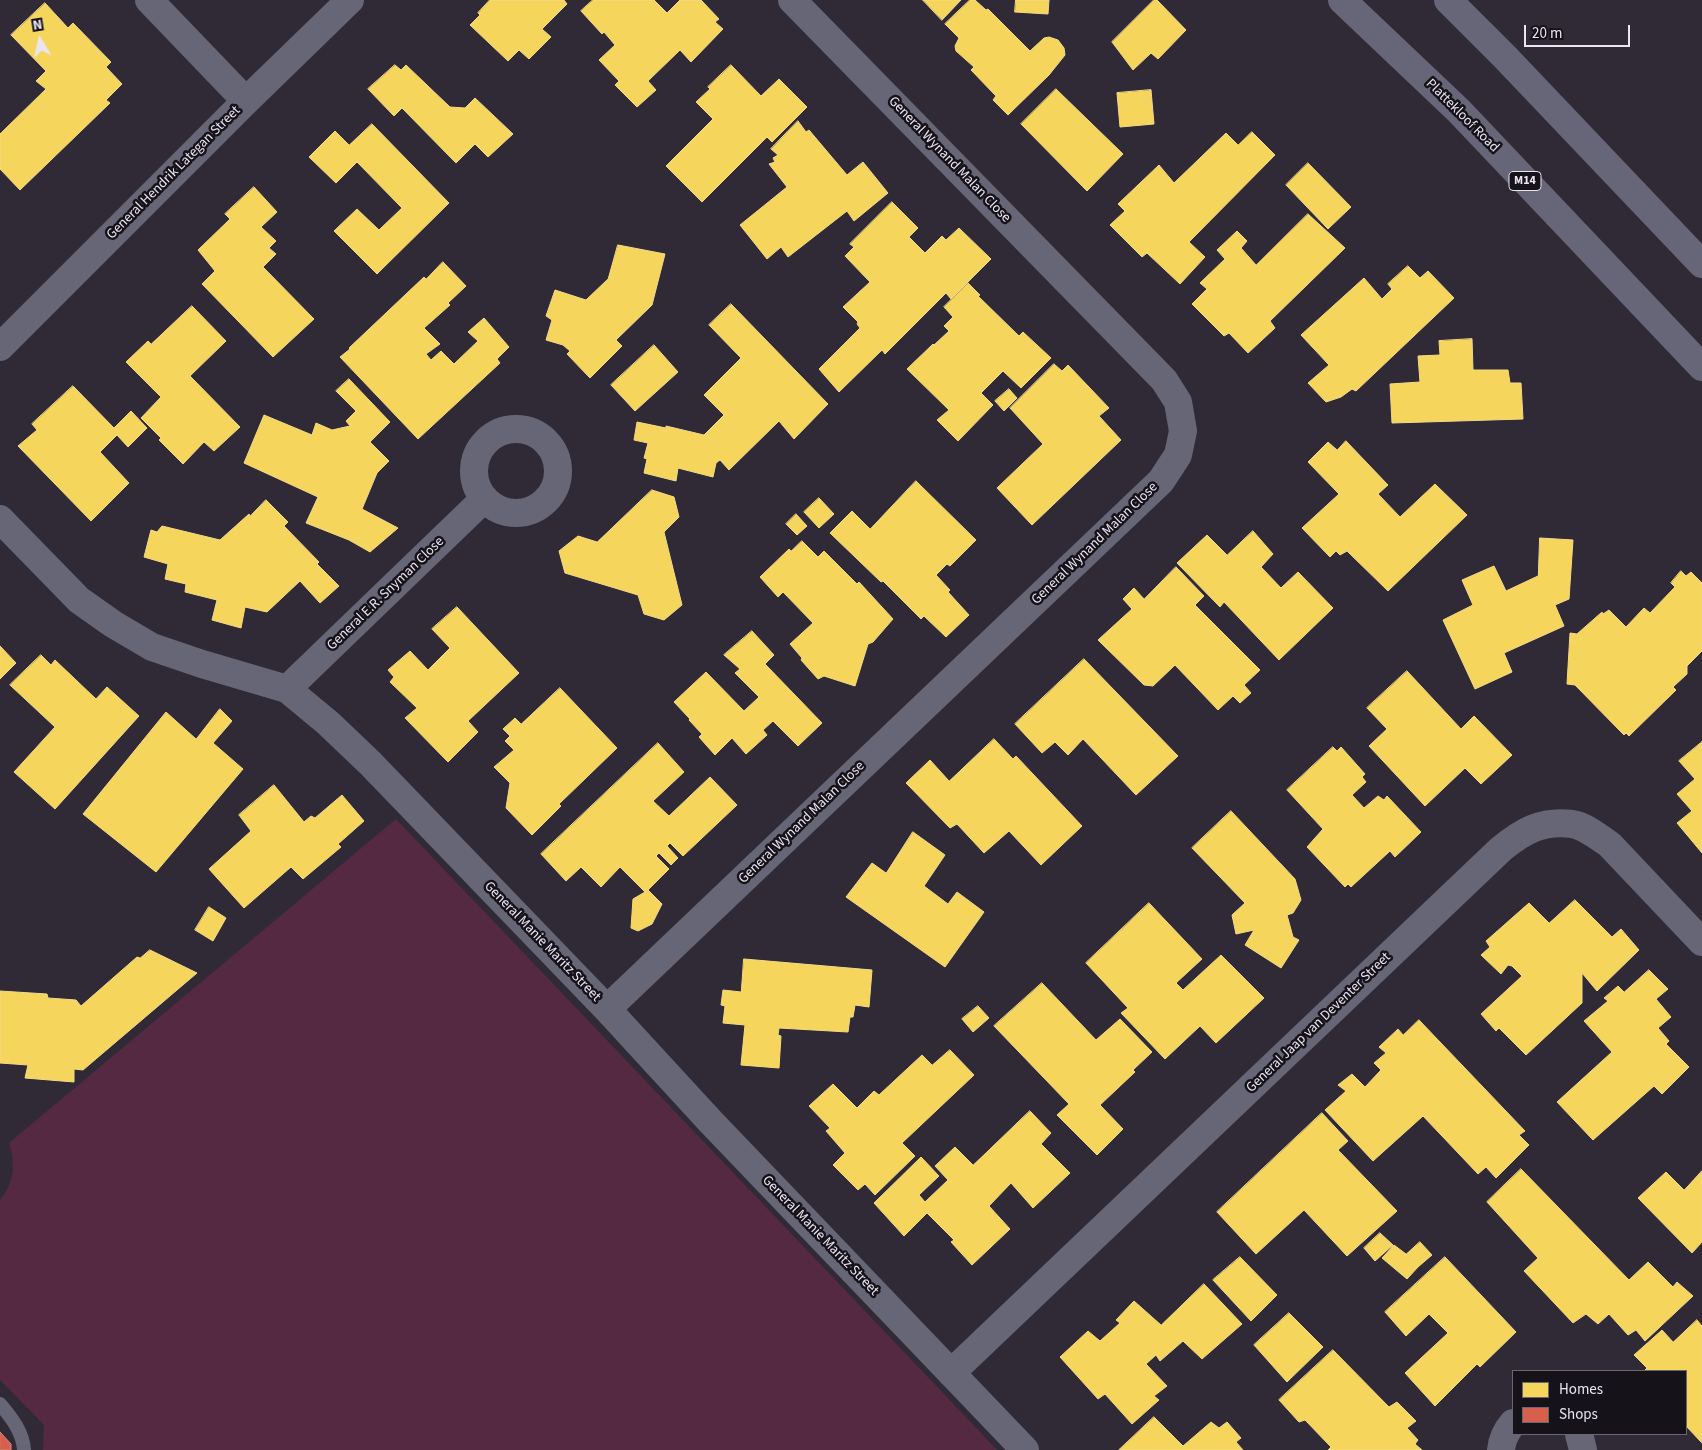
<!DOCTYPE html>
<style>
body{margin:0}
#map{position:relative;width:1702px;height:1450px;overflow:hidden;background:#302a36;font-family:"Source Sans 3",sans-serif}
canvas{display:block}
.legend{position:absolute;left:1512px;top:1370px;width:175px;height:65px;box-sizing:border-box;background:#16121a;border:1px solid #6b6670;margin:0;padding:6px 9px;list-style:none;font-size:15px;color:#ebe5f2}
.legend li{display:flex;align-items:center;gap:10px;height:25px}
.legend b{width:25px;border:1px solid #6b6670}
.north{position:absolute;left:15px;top:15px;width:50px;height:50px;-webkit-text-stroke:4px #16121a;paint-order:stroke;rotate:351deg;font-size:14px;font-weight:700;line-height:20px;text-align:center;color:#ebe5f2}
.north::after{content:'';display:block;margin:auto;width:18px;height:22px;background:#ebe5f2;clip-path:polygon(50% 0,100% 100%,50% 72%,0 100%)}
.scale{position:absolute;left:1524px;top:25px;width:106px;height:22px;box-sizing:border-box;border:2px solid #ebe5f2;border-top:0;padding-left:6px;font-size:15px;line-height:18px;white-space:nowrap;color:#ebe5f2;-webkit-text-stroke:4px #16121a;paint-order:stroke}
</style>
<div id="map">
<canvas width="1702" height="1450"></canvas>
<ul class="legend">
<li><b style="height:14px;background:#f6d55c"></b>Homes</li>
<li><b style="height:14px;background:#d6604d"></b>Shops</li>
</ul>
<div class="north">N</div>
<div class="scale">20 m</div>
</div>
<script>
const g = document.querySelector('canvas').getContext('2d');
g.lineJoin = 'round';
function paint(path, color) {
  g.fillStyle = color;
  g.fill(path, 'evenodd');
}
function strokePath(path, color, width, dash) {
  g.strokeStyle = color;
  g.lineWidth = width;
  g.lineCap = dash ? 'butt' : 'round';
  g.setLineDash(dash || []);
  g.stroke(path);
}
function drawText(font, color, halo, rows, align = 'center') {
  g.font = font + ' "Source Sans 3",sans-serif';
  g.lineWidth = 5;
  g.setLineDash([]);
  g.textBaseline = 'middle';
  g.strokeStyle = halo;
  g.fillStyle = color;
  for (const [text, x, y, turn = 0] of rows) {
    g.save();
    g.translate(x, y);
    g.rotate((+turn || 0) * Math.PI / 180);
    g.textAlign = isNaN(turn) ? turn : align;
    if (halo) g.strokeText(text, 0, 0);
    g.fillText(text, 0, 0);
    g.restore();
  }
}
const green = new Path2D(`
 M 396,819 L 945,1395 L 997,1450 L 43,1450 L 44,1425 L 0,1380 L 0,1200 C 14,1183 16,1164 9,1143 Z`);
const homes = new Path2D(`
 M 490,0 L 564,0 L 567,4 L 542,29 L 551,37 L 529,59 L 519,50 L 508,61 L 470,25 L 480,15 L 478,13 Z
 M 593,0 L 654,0 L 667,13 L 680,0 L 701,0 L 719,19 L 715,22 L 723,29 L 691,62 L 680,50 L 648,81 L 656,90 L 637,107 L 615,85 L 619,81 L 599,60 L 615,45 L 604,32 L 602,34 L 581,11 Z
 M 923,0 L 961,0 L 942,20 Z
 M 970,0 L 975,0 L 986,10 L 988,9 L 1030,51 L 1044,38 L 1049,37 L 1058,40 L 1064,48 L 1065,55 L 1049,75 L 1008,115 L 993,100 L 996,96 L 971,70 L 974,67 L 956,51 L 955,46 L 959,38 L 945,24 Z
 M 1016,0 L 1049,0 L 1048,14 L 1015,12 Z
 M 1154,0 L 1157,0 L 1186,30 L 1158,59 L 1151,53 L 1133,70 L 1112,42 Z
 M 45,3 L 68,28 L 73,23 L 111,62 L 106,67 L 122,84 L 106,100 L 110,103 L 20,190 L 0,169 L 0,134 L 46,89 L 36,81 L 46,71 L 11,35 Z
 M 395,65 L 401,70 L 406,65 L 450,107 L 465,108 L 475,98 L 513,134 L 488,157 L 475,144 L 456,163 L 402,108 L 394,116 L 368,89 Z
 M 731,65 L 761,96 L 779,79 L 807,107 L 772,142 L 767,137 L 702,202 L 666,166 L 713,119 L 696,102 L 710,89 L 708,87 Z
 M 1056,89 L 1123,154 L 1087,191 L 1021,124 Z
 M 1151,90 L 1154,124 L 1120,127 L 1117,93 Z
 M 798,121 L 806,132 L 809,130 L 847,175 L 863,162 L 888,193 L 854,221 L 847,211 L 788,257 L 781,247 L 767,259 L 740,225 L 787,187 L 769,164 L 775,162 L 773,158 L 778,155 L 771,149 Z
 M 372,124 L 449,203 L 377,274 L 334,231 L 357,209 L 379,230 L 402,208 L 357,162 L 336,183 L 309,157 L 335,131 L 349,145 Z
 M 1252,132 L 1275,155 L 1189,242 L 1205,257 L 1180,284 L 1147,253 L 1142,257 L 1110,225 L 1125,211 L 1118,204 L 1159,165 L 1174,183 L 1226,133 L 1238,145 Z
 M 1308,163 L 1351,207 L 1328,229 L 1286,185 Z
 M 254,187 L 277,212 L 261,227 L 276,241 L 269,248 L 276,254 L 263,267 L 314,319 L 273,357 L 202,284 L 215,271 L 198,250 L 230,219 L 225,214 Z
 M 892,202 L 918,228 L 909,237 L 925,253 L 942,236 L 946,240 L 959,228 L 991,259 L 951,299 L 946,293 L 885,354 L 882,350 L 839,392 L 819,369 L 860,328 L 857,324 L 858,322 L 843,307 L 870,282 L 845,256 L 854,247 L 850,244 Z
 M 1308,214 L 1345,248 L 1270,321 L 1275,328 L 1248,353 L 1229,333 L 1224,336 L 1192,304 L 1207,289 L 1200,283 L 1225,259 L 1217,250 L 1237,231 L 1247,241 L 1241,248 L 1256,265 Z
 M 618,245 L 665,254 L 652,305 L 616,340 L 622,346 L 590,378 L 567,354 L 570,351 L 563,345 L 546,340 L 552,320 L 546,316 L 555,290 L 586,300 L 608,279 Z
 M 443,262 L 466,286 L 448,303 L 450,305 L 424,328 L 440,344 L 426,354 L 431,360 L 441,351 L 454,364 L 478,341 L 468,332 L 484,318 L 509,347 L 497,359 L 500,363 L 418,439 L 340,357 L 350,349 L 349,348 L 424,277 L 426,279 Z
 M 1408,266 L 1420,278 L 1428,271 L 1454,298 L 1356,391 L 1352,389 L 1341,397 L 1326,402 L 1308,383 L 1329,365 L 1301,335 L 1364,278 L 1382,299 L 1392,289 L 1388,284 Z
 M 968,283 L 980,295 L 978,296 L 1019,336 L 1023,332 L 1051,358 L 1021,388 L 1003,371 L 981,393 L 993,405 L 958,441 L 937,420 L 949,410 L 907,369 L 933,344 L 934,345 L 949,331 L 944,326 L 953,317 L 944,307 Z
 M 731,304 L 828,404 L 794,439 L 779,421 L 729,470 L 720,460 L 716,463 L 713,477 L 678,468 L 676,481 L 644,473 L 647,459 L 644,458 L 648,443 L 634,440 L 637,422 L 666,428 L 666,426 L 704,435 L 724,415 L 704,395 L 741,358 L 709,325 Z
 M 192,306 L 226,341 L 190,376 L 240,427 L 214,451 L 204,442 L 183,464 L 159,440 L 161,438 L 141,418 L 161,397 L 126,362 L 148,341 L 151,344 Z
 M 1472,339 L 1473,370 L 1508,370 L 1510,383 L 1521,383 L 1523,419 L 1392,423 L 1390,384 L 1420,382 L 1418,356 L 1440,355 L 1439,341 Z
 M 654,345 L 678,372 L 635,411 L 611,385 Z
 M 1054,364 L 1062,371 L 1068,365 L 1109,408 L 1099,416 L 1121,440 L 1032,525 L 997,488 L 1043,444 L 1010,408 Z
 M 349,379 L 390,422 L 370,442 L 389,461 L 377,473 L 362,509 L 398,528 L 370,552 L 349,540 L 306,523 L 318,497 L 244,463 L 264,415 L 312,435 L 316,423 L 332,430 L 350,426 L 346,421 L 356,411 L 336,391 Z
 M 73,386 L 114,428 L 131,411 L 147,428 L 128,447 L 117,435 L 100,452 L 129,483 L 91,521 L 18,446 L 37,430 L 32,424 Z
 M 1009,389 L 1017,398 L 1004,411 L 995,401 Z
 M 1346,441 L 1388,485 L 1378,494 L 1400,517 L 1435,484 L 1467,515 L 1388,591 L 1347,551 L 1340,555 L 1336,551 L 1330,557 L 1302,528 L 1339,494 L 1308,462 L 1328,442 L 1337,450 Z
 M 916,481 L 976,540 L 950,566 L 947,564 L 936,575 L 950,590 L 948,592 L 969,615 L 946,637 L 924,616 L 921,619 L 883,581 L 881,582 L 830,533 L 852,511 L 870,529 Z
 M 652,490 L 674,497 L 679,517 L 664,532 L 682,605 L 664,620 L 644,614 L 638,595 L 565,573 L 559,551 L 578,536 L 597,542 Z
 M 819,498 L 834,514 L 819,528 L 804,512 Z
 M 266,500 L 288,522 L 284,526 L 319,562 L 317,564 L 339,586 L 320,603 L 300,581 L 267,612 L 245,607 L 241,628 L 212,620 L 217,600 L 185,592 L 186,584 L 165,579 L 168,564 L 144,557 L 151,530 L 157,532 L 162,526 L 220,540 L 249,514 L 250,516 Z
 M 796,514 L 807,526 L 797,535 L 786,524 Z
 M 1253,531 L 1273,554 L 1261,567 L 1281,588 L 1298,572 L 1333,608 L 1279,660 L 1224,602 L 1220,607 L 1177,563 L 1207,535 L 1227,555 Z
 M 1540,538 L 1573,540 L 1569,599 L 1555,605 L 1564,626 L 1504,653 L 1512,672 L 1475,689 L 1443,620 L 1473,605 L 1462,580 L 1494,566 L 1506,591 L 1538,576 Z
 M 802,541 L 818,557 L 824,551 L 857,584 L 859,582 L 893,619 L 873,642 L 868,644 L 855,686 L 824,676 L 818,679 L 801,660 L 802,658 L 790,644 L 813,623 L 783,592 L 778,597 L 760,577 L 789,549 L 791,551 Z
 M 1176,567 L 1204,596 L 1195,605 L 1260,670 L 1244,685 L 1251,693 L 1240,703 L 1233,696 L 1218,710 L 1175,665 L 1153,686 L 1144,685 L 1098,640 L 1132,609 L 1123,599 L 1134,588 L 1144,599 Z
 M 1681,571 L 1686,576 L 1691,572 L 1702,583 L 1702,651 L 1687,666 L 1687,674 L 1673,687 L 1676,690 L 1629,736 L 1626,733 L 1624,735 L 1575,685 L 1567,684 L 1570,633 L 1577,634 L 1602,612 L 1603,614 L 1609,610 L 1626,627 L 1644,608 L 1650,613 L 1675,587 L 1671,583 Z
 M 457,607 L 519,673 L 468,721 L 478,732 L 448,762 L 405,718 L 417,708 L 390,682 L 394,677 L 388,670 L 410,651 L 428,670 L 450,648 L 432,629 Z
 M 752,631 L 774,655 L 765,664 L 822,723 L 798,746 L 773,721 L 763,730 L 767,735 L 746,754 L 732,738 L 715,755 L 699,737 L 702,734 L 689,720 L 690,719 L 674,702 L 706,672 L 744,711 L 759,697 L 735,673 L 740,669 L 724,655 Z
 M 0,646 L 16,663 L 0,679 Z
 M 41,655 L 51,665 L 55,660 L 96,699 L 107,687 L 139,716 L 55,809 L 14,772 L 55,727 L 10,685 Z
 M 1084,659 L 1178,756 L 1136,795 L 1083,739 L 1068,755 L 1055,742 L 1042,753 L 1015,724 Z
 M 1407,671 L 1461,729 L 1474,716 L 1512,755 L 1481,784 L 1465,768 L 1425,806 L 1369,746 L 1387,729 L 1367,708 Z
 M 560,688 L 617,748 L 559,804 L 561,806 L 532,835 L 506,808 L 510,783 L 494,767 L 514,750 L 505,741 L 510,736 L 503,729 L 515,718 L 521,724 Z
 M 220,709 L 232,721 L 213,743 L 243,769 L 156,872 L 83,814 L 166,712 L 196,739 Z
 M 994,739 L 1013,759 L 1016,756 L 1082,826 L 1041,865 L 1009,831 L 984,853 L 957,824 L 950,828 L 906,783 L 930,760 L 949,781 Z
 M 1702,742 L 1702,853 L 1677,823 L 1692,811 L 1677,794 L 1695,779 L 1679,761 Z
 M 658,743 L 684,772 L 653,801 L 669,816 L 710,777 L 737,805 L 683,856 L 670,843 L 667,846 L 678,858 L 671,865 L 659,853 L 656,856 L 669,869 L 648,890 L 662,904 L 652,924 L 638,931 L 631,928 L 633,899 L 645,892 L 620,867 L 601,887 L 581,867 L 566,881 L 541,854 Z
 M 1333,747 L 1337,751 L 1341,747 L 1365,774 L 1362,777 L 1366,782 L 1352,795 L 1364,808 L 1378,796 L 1384,800 L 1387,796 L 1421,832 L 1395,857 L 1390,851 L 1351,887 L 1348,884 L 1345,887 L 1307,847 L 1323,829 L 1287,790 Z
 M 274,785 L 304,822 L 311,816 L 315,818 L 342,795 L 364,821 L 338,844 L 341,847 L 303,879 L 291,867 L 244,908 L 209,869 L 251,831 L 239,815 Z
 M 1231,811 L 1295,879 L 1301,900 L 1293,913 L 1287,915 L 1293,937 L 1299,940 L 1281,968 L 1245,945 L 1254,930 L 1236,934 L 1232,915 L 1245,903 L 1192,848 Z
 M 913,832 L 945,855 L 924,886 L 948,904 L 957,892 L 984,912 L 945,967 L 846,897 L 872,863 L 886,873 Z
 M 1575,900 L 1612,937 L 1621,929 L 1639,950 L 1597,991 L 1582,973 L 1582,1003 L 1526,1055 L 1499,1028 L 1496,1031 L 1481,1014 L 1522,976 L 1512,966 L 1508,965 L 1501,974 L 1481,955 L 1490,947 L 1486,941 L 1529,903 L 1549,923 Z
 M 1149,903 L 1202,959 L 1176,983 L 1183,990 L 1221,955 L 1264,998 L 1216,1043 L 1200,1026 L 1165,1059 L 1121,1013 L 1128,1008 L 1086,963 Z
 M 209,907 L 226,918 L 213,941 L 195,930 Z
 M 150,950 L 197,973 L 83,1070 L 74,1069 L 74,1082 L 25,1078 L 28,1065 L 0,1063 L 0,991 L 47,994 L 48,998 L 76,1000 L 81,1006 L 137,957 L 140,958 Z
 M 744,959 L 872,970 L 869,1007 L 855,1005 L 853,1017 L 850,1017 L 848,1032 L 779,1028 L 778,1035 L 781,1036 L 779,1068 L 741,1065 L 745,1025 L 723,1023 L 725,1006 L 721,1005 L 723,990 L 741,992 Z
 M 1649,970 L 1668,989 L 1656,999 L 1671,1017 L 1658,1028 L 1669,1041 L 1666,1044 L 1689,1067 L 1662,1094 L 1654,1086 L 1593,1140 L 1557,1102 L 1612,1052 L 1584,1021 L 1608,1001 L 1604,998 L 1618,986 L 1624,992 Z
 M 1042,983 L 1096,1040 L 1120,1019 L 1152,1052 L 1133,1070 L 1135,1072 L 1100,1105 L 1123,1129 L 1097,1155 L 1057,1115 L 1069,1104 L 994,1026 Z
 M 978,1006 L 989,1018 L 973,1032 L 962,1019 Z
 M 1419,1020 L 1525,1131 L 1519,1135 L 1529,1145 L 1496,1178 L 1486,1167 L 1478,1174 L 1423,1116 L 1373,1161 L 1325,1110 L 1346,1091 L 1338,1085 L 1352,1074 L 1365,1087 L 1381,1070 L 1374,1063 L 1386,1053 L 1379,1047 L 1398,1029 L 1403,1035 Z
 M 950,1050 L 974,1075 L 902,1143 L 915,1156 L 875,1195 L 865,1184 L 858,1190 L 833,1165 L 845,1153 L 826,1131 L 830,1128 L 809,1106 L 833,1084 L 857,1108 L 874,1091 L 879,1095 L 922,1055 L 932,1065 Z
 M 1030,1111 L 1051,1133 L 1041,1144 L 1070,1173 L 1033,1208 L 1011,1183 L 989,1206 L 1010,1229 L 972,1265 L 951,1242 L 954,1240 L 927,1213 L 904,1236 L 874,1203 L 921,1157 L 939,1176 L 919,1195 L 925,1202 L 948,1180 L 935,1166 L 955,1147 L 973,1165 Z
 M 1322,1113 L 1348,1141 L 1338,1150 L 1397,1211 L 1347,1256 L 1304,1210 L 1256,1254 L 1217,1212 Z
 M 1521,1169 L 1629,1280 L 1648,1262 L 1673,1287 L 1677,1282 L 1693,1296 L 1645,1341 L 1636,1330 L 1628,1335 L 1609,1314 L 1598,1324 L 1586,1314 L 1573,1323 L 1524,1271 L 1538,1258 L 1487,1202 Z
 M 1702,1171 L 1702,1242 L 1692,1253 L 1638,1198 L 1666,1172 L 1684,1190 Z
 M 1380,1233 L 1393,1245 L 1375,1261 L 1364,1248 Z
 M 1420,1242 L 1432,1255 L 1418,1267 L 1407,1279 L 1382,1258 L 1394,1245 L 1406,1254 Z
 M 1240,1257 L 1277,1295 L 1251,1321 L 1213,1280 Z
 M 1445,1257 L 1516,1332 L 1480,1367 L 1477,1364 L 1435,1406 L 1405,1373 L 1448,1333 L 1429,1314 L 1406,1336 L 1385,1312 Z
 M 1204,1284 L 1242,1324 L 1202,1359 L 1183,1341 L 1160,1361 L 1156,1355 L 1146,1364 L 1167,1386 L 1154,1396 L 1159,1400 L 1132,1424 L 1105,1394 L 1098,1399 L 1060,1357 L 1088,1331 L 1100,1341 L 1120,1323 L 1116,1320 L 1134,1301 L 1161,1325 Z
 M 1289,1313 L 1323,1347 L 1287,1382 L 1254,1345 Z
 M 1697,1320 L 1702,1326 L 1702,1443 L 1686,1426 L 1686,1371 L 1644,1371 L 1647,1368 L 1634,1355 L 1662,1330 L 1673,1342 Z
 M 1333,1350 L 1389,1407 L 1397,1402 L 1416,1421 L 1407,1428 L 1418,1440 L 1415,1444 L 1422,1450 L 1328,1450 L 1331,1447 L 1305,1420 L 1299,1422 L 1279,1400 Z
 M 1154,1417 L 1183,1446 L 1211,1422 L 1219,1428 L 1227,1422 L 1241,1438 L 1236,1442 L 1243,1450 L 1119,1450 Z`);
const shops = new Path2D(`
 M 0,1432 L 11,1444 L 11,1450 L 0,1450 Z`);
const service = new Path2D(`
 M 0,1404 C 11,1417 23,1432 24,1450`);
const minor = new Path2D(`
 M 149,0 L 246,101
 M 0,347 L 246,101 L 350,0
 M474 471a42 42 0 1 1 84 0a42 42 0 1 1-84 0Z
 M 0,519 L 79,600 L 113,624 L 152,647 L 202,664 L 287,689 L 328,723 L 370,763 L 607,1009 L 710,1121 L 1025,1450
 M 287,689 L 484,499
 M 607,1009 L 1161,481 L 1178,455 L 1183,431 L 1178,402 L 1164,380 L 792,0
 M 951,1373 L 1501,849 C 1523,831 1542,820 1572,824 C 1585,826 1599,837 1610,845 L 1702,942
 M 1579,1434 L 1583,1450
 M 1501,1450 C 1502,1439 1506,1431 1513,1423`);
const primary = new Path2D(`
 M 1342,0 L 1459,111 L 1702,367
 M 1448,0 L 1505,57 L 1702,264`);
const shields = [
 [1525,181,32]
];
const shieldNames = [
 ["M14",1525,181]
];
const streetNames = [
 ["Plattekloof Road",1462,116,45],
 ["General Wynand Malan Close",949,160,46],
 ["General Hendrik Lategan Street",174,173,-45],
 ["General Wynand Malan Close",1095,544,-44],
 ["General E.R. Snyman Close",386,594,-44],
 ["General Wynand Malan Close",802,823,-44],
 ["General Manie Maritz Street",542,942,46],
 ["General Jaap van Deventer Street",1319,1023,-44],
 ["General Manie Maritz Street",820,1236,46]
];
paint(green, '#562942');
paint(homes, '#f6d55c');
strokePath(homes, '#f3da89', 1);
paint(shops, '#d6604d');
strokePath(shops, '#dc887e', 1);
strokePath(service, '#666676', 14);
strokePath(minor, '#666676', 28);
strokePath(primary, '#676679', 28);
for (const [x, y, w] of shields) {
  const box = new Path2D();
  box.roundRect(x - w / 2, y - 9.5, w, 19, 4);
  g.fillStyle = '#16121a';
  g.fill(box);
  strokePath(box, '#ebe5f2', 1);
}
drawText('bold 12px', '#ebe5f2', null, shieldNames);
drawText('14px', '#ebe5f2', '#16121a', streetNames);
</script>
